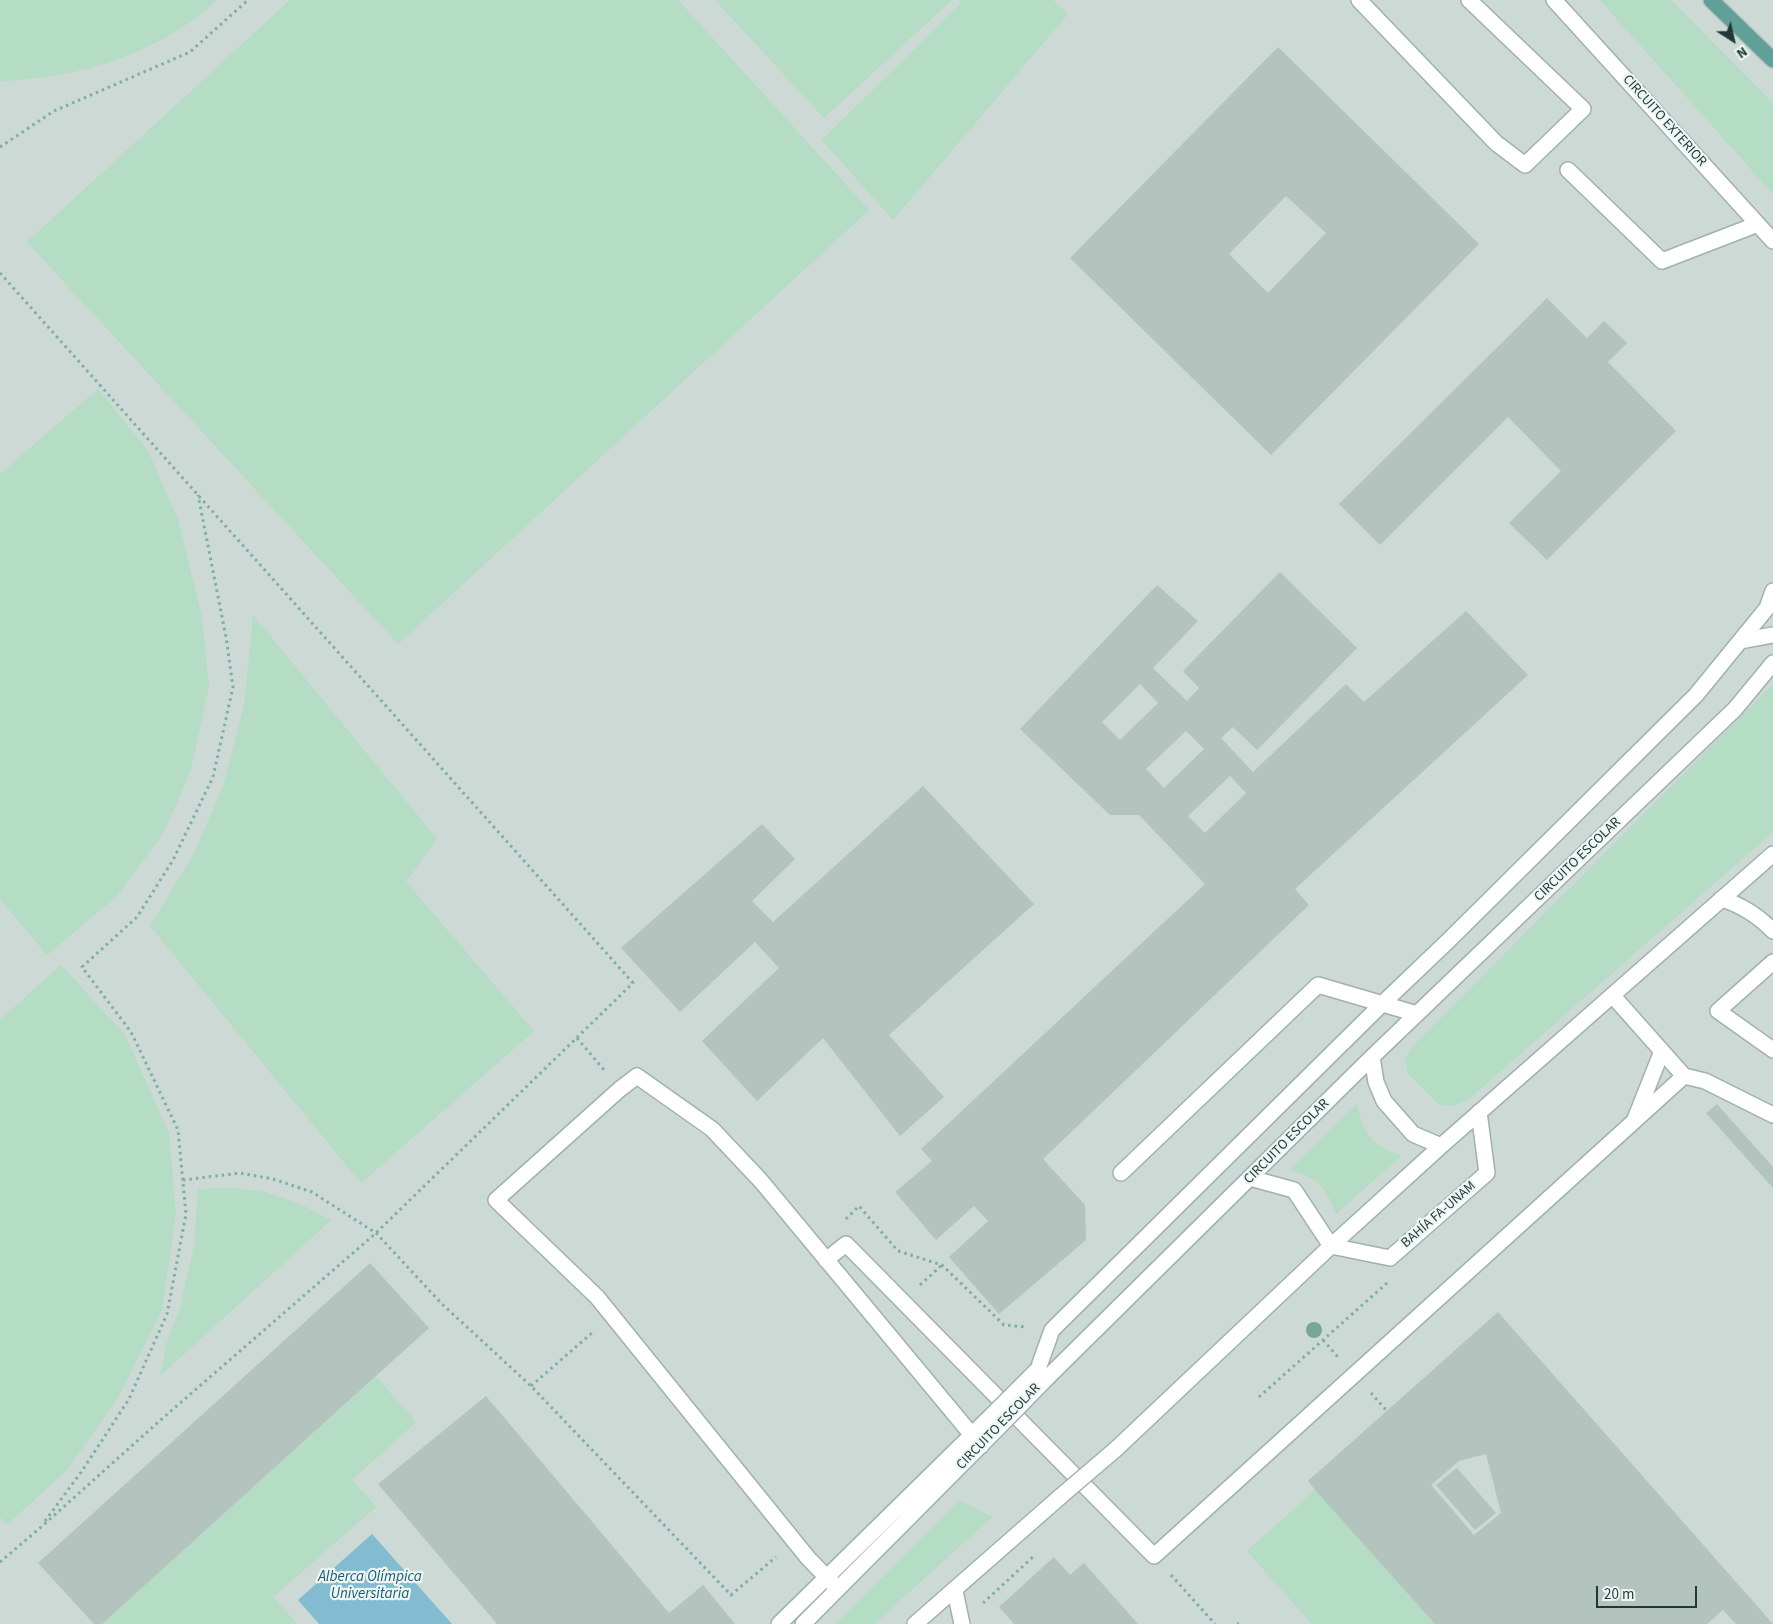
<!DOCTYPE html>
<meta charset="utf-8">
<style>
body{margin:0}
#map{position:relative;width:1773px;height:1624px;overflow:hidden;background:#ddeae6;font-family:"Source Sans 3",sans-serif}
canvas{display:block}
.north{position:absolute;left:1708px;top:15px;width:50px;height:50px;-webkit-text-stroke:4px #eef6f3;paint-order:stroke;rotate:145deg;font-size:14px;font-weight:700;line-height:20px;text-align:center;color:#1f3936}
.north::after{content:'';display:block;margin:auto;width:18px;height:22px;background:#1f3936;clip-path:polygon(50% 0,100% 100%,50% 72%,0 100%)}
.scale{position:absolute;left:1596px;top:1586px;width:101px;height:22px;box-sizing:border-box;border:2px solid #1f3936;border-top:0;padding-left:6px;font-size:15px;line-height:18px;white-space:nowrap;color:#1f3936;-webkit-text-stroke:4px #eef6f3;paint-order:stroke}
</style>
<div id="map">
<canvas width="1773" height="1624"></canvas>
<div class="north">N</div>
<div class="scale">20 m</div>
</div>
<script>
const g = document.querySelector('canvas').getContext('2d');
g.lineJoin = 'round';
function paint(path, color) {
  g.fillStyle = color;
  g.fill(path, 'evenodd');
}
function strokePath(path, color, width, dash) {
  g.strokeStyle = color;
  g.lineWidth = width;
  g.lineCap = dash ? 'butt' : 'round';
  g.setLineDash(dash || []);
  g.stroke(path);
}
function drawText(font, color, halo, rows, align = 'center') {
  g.font = font + ' "Source Sans 3",sans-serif';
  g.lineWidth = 4.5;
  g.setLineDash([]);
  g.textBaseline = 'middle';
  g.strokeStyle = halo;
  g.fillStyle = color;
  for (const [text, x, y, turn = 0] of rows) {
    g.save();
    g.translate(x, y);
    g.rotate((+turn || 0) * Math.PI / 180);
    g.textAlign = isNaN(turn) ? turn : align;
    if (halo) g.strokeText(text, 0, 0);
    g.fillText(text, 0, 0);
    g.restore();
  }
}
const built = new Path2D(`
 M 0,0 L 1773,0 L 1773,1624 L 0,1624 Z`);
const green = new Path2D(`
 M 0,0 L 217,0 C 158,55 78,78 0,81 Z
 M 290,0 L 678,0 L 869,210 L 398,644 L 27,242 Z
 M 715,0 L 952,0 L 824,118 Z
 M 959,0 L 1053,0 L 1068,14 L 893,220 L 822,140 L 961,3 Z
 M 1600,0 L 1671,0 L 1773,103 L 1773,194 Z
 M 98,389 L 148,451 L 178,520 L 202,617 L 209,687 L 190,773 L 164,832 L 117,896 L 47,955 L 0,899 L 0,474 Z
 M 253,615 L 437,839 L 406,882 L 534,1031 L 361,1183 L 150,926 L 192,857 L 223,787 L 244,706 Z
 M 1773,684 L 1773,832 L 1469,1099 L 1453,1106 L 1438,1104 L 1408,1074 L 1405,1060 L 1413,1046 Z
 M 61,965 L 125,1035 L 169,1133 L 176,1214 L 162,1310 L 118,1398 L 67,1470 L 7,1525 L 0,1517 L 0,1020 Z
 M 1357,1104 C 1365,1137 1370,1143 1401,1156 L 1336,1214 C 1326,1187 1317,1177 1289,1170 Z
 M 233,1188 L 265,1192 L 300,1204 L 331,1220 L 160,1376 L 166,1345 L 180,1308 L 194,1246 L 198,1189 Z
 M 376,1377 L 416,1422 L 352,1480 L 376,1507 L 273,1597 L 297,1624 L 102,1624 Z
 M 1315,1490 L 1435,1624 L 1312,1624 L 1247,1551 Z
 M 960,1500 L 992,1517 L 874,1624 L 835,1624 Z`);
const water = new Path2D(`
 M 372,1534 L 452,1624 L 319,1624 L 298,1600 Z`);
const building = new Path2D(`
 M 1278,47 L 1479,244 L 1271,455 L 1070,258 ZM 1286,196 L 1326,233 L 1268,293 L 1229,254 Z
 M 1547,298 L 1587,338 L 1604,321 L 1627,343 L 1608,362 L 1676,431 L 1547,560 L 1509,523 L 1561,471 L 1508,417 L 1380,545 L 1339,504 Z
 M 1280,572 L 1357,648 L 1257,750 L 1233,727 L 1221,738 L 1253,772 L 1346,684 L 1364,702 L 1466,611 L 1528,675 L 1295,889 L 1309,905 L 1043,1159 L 1085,1205 L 1086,1240 L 999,1314 L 949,1257 L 988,1221 L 974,1206 L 936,1240 L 895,1192 L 932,1161 L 921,1149 L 1205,884 L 1139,815 L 1110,815 L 1020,729 L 1157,585 L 1198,621 L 1153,668 L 1187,701 L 1199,688 L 1183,671 ZM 1140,684 L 1158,703 L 1120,740 L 1102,722 ZM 1186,731 L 1204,749 L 1164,788 L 1146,769 ZM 1230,776 L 1246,793 L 1205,833 L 1188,816 Z
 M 923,786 L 1034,904 L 889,1035 L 944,1097 L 900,1136 L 823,1038 L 757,1101 L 702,1041 L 779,968 L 755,942 L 680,1012 L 621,948 L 762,824 L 795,859 L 752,901 L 773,922 Z
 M 1717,1104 L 1773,1167 L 1773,1188 L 1706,1113 Z
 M 370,1263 L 429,1328 L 102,1624 L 94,1624 L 38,1563 Z
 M 1498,1312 L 1773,1624 L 1736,1624 L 1723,1610 L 1707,1624 L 1435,1624 L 1315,1490 L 1308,1481 ZM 1486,1454 L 1501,1513 L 1474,1535 L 1431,1485 L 1459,1461 Z
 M 486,1396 L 669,1613 L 703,1585 L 735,1624 L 497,1624 L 378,1484 Z
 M 1457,1468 L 1496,1513 L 1475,1530 L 1436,1485 Z
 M 1054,1557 L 1070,1575 L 1084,1563 L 1138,1624 L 1014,1624 L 999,1607 Z`);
const path = new Path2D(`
 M 0,147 L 54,111 L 190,52 L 248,0
 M 0,273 L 633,983 L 376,1233 L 164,1417 L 40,1528 L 0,1562
 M 577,1038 L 604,1070
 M 183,1180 L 240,1173 L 273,1179 L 312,1192 L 376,1233 L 442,1304 L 531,1386 L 731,1595 L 776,1557
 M 846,1219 L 859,1206 L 898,1251 L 942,1265 L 1004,1325 L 1026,1327
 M 920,1285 L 942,1265
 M 1323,1340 L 1338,1357
 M 531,1386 L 593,1332
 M 1371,1393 L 1387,1411
 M 1259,1397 L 1387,1283
 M 45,1521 L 82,1471 L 129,1399 L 167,1314 L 186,1214 L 178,1130 L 131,1032 L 82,967 L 137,917 L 173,860 L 213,777 L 233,687 L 226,637 L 198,495
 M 1171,1575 L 1215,1624
 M 983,1603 L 1035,1555
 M 1237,1624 L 1239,1624`);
const minor = new Path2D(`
 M 1359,0 L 1496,143 L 1525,165 L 1583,109 L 1469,0
 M 1554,0 L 1773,241
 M 1568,170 L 1662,261 L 1758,224
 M 1740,641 L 1773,635
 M 1721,899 C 1740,904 1760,917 1773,931
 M 1773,962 L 1718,1011 L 1773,1050
 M 1613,996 L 1684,1076 L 1705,1081 L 1773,1115
 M 1372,1057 L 1376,1082 L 1384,1101 L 1413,1134 L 1441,1146
 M 1635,1119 L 1662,1051
 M 1121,1173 L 1318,985 L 1417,1014
 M 1250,1178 L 1294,1190 L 1331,1246 L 1390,1258 L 1487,1173 L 1479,1112
 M 826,1260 L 846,1244 L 1154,1556 L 1684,1076
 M 1038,1369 L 1052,1330 L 1382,1004 L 1448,941 L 1696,695 L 1767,608 L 1773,591
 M 1048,1377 L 1372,1057 L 1735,709 L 1773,663
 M 1116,1449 L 1331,1246 L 1441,1146 L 1773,854
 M 838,1589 L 808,1558 L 597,1297 L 496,1200 L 620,1089 L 637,1076 L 712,1129 L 761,1181 L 981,1446
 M 955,1591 L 962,1624
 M 779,1624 L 991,1416
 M 803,1624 L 999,1427
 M 915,1624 L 1061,1496`);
const major = new Path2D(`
 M 1711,0 L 1773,60`);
const minorBridge = new Path2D(`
 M 991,1416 L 1038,1369
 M 999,1427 L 1048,1377
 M 1061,1496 L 1116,1449`);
const trees = [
 [1314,1330]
];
const streetNames = [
 ["CIRCUITO EXTERIOR",1664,121,48],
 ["CIRCUITO ESCOLAR",1578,860,-44],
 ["CIRCUITO ESCOLAR",1287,1142,-45],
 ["BAHÍA FA-UNAM",1439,1215,-41],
 ["CIRCUITO ESCOLAR",999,1427,-46]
];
const waterNames = [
 ["Alberca Olímpica",370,1578],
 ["Universitaria",370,1595]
];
paint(built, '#ccd9d5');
paint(green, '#b5dcc5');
paint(water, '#83bbd1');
paint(building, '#b3c4bf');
strokePath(minor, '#a0b1ae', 18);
strokePath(major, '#bcc4c3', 18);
strokePath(path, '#7daea5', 3, [2.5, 4]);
strokePath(minor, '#fff', 15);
strokePath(major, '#61a099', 15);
strokePath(minorBridge, '#a0b1ae', 18, []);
strokePath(minorBridge, '#fff', 15);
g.fillStyle = '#7aa792';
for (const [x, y] of trees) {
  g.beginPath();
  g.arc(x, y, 8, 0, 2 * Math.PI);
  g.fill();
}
drawText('14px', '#1f3936', '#eef6f3', streetNames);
drawText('italic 15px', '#195a76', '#eef6f3', waterNames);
</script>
